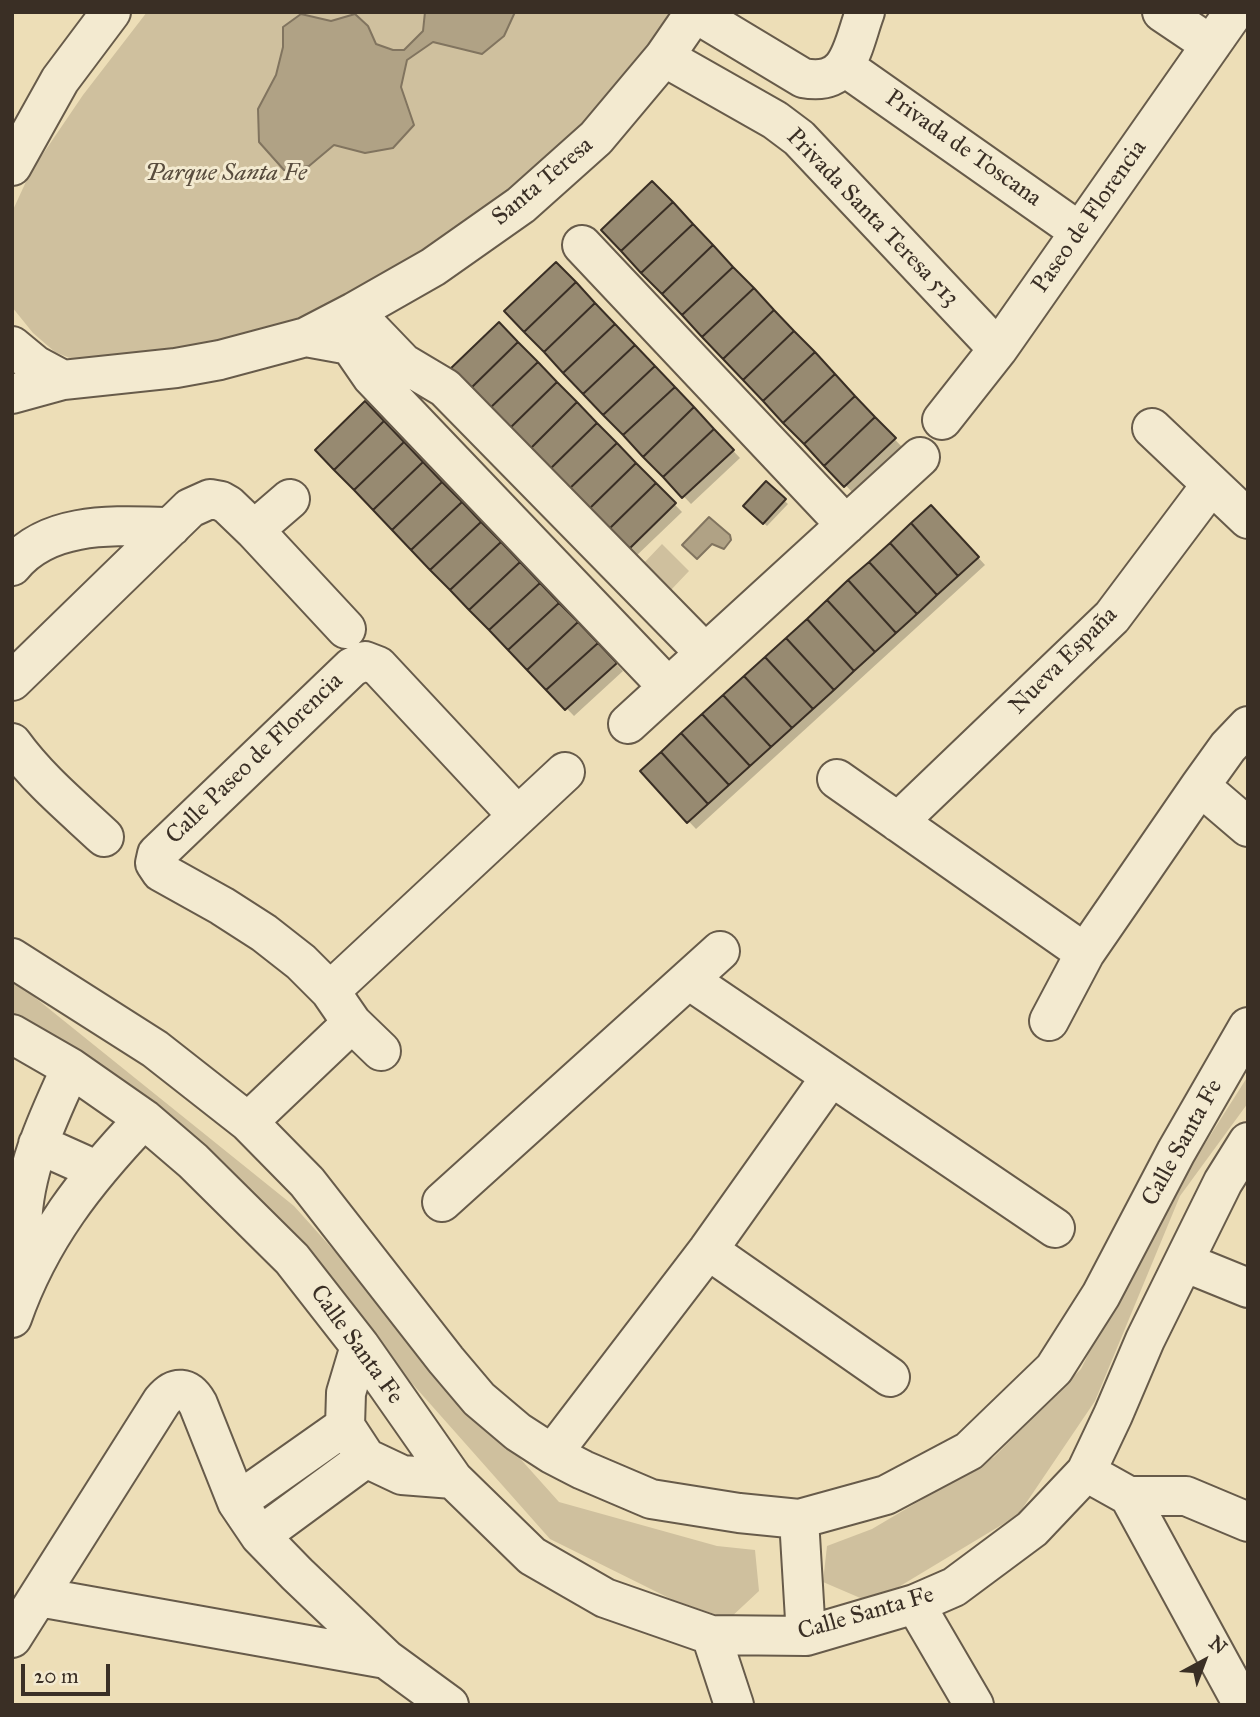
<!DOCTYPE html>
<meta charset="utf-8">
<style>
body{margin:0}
#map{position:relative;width:1260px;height:1717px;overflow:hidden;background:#eddeb7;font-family:"IM FELL Great Primer",serif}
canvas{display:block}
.frame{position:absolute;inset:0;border:14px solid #3a2f25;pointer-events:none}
.north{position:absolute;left:1169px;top:1626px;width:70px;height:70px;-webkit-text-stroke:5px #f3ead0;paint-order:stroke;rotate:41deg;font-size:19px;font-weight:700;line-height:28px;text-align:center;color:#3a2f25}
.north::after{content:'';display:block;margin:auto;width:24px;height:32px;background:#3a2f25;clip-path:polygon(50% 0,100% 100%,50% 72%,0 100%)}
.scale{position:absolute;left:21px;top:1664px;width:89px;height:32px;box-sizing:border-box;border:4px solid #3a2f25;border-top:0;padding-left:9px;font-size:21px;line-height:24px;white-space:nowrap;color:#3a2f25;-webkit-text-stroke:5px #f3ead0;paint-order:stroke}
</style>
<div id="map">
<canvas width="1260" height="1717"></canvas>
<div class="frame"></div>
<div class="north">N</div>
<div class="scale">20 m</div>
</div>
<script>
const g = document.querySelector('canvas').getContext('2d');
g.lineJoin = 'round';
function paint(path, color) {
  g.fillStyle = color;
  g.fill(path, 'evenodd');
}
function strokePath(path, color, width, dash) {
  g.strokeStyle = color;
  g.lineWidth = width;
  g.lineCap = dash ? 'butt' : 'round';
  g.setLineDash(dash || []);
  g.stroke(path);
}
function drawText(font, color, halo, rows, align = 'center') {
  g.font = font + ' "IM FELL Great Primer",serif';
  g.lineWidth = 6;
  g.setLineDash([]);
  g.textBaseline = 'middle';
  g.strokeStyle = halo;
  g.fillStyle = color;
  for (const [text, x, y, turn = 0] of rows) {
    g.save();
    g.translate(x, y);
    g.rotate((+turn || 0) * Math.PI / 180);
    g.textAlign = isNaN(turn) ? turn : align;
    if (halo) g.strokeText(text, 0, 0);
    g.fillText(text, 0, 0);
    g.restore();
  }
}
const green = new Path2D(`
 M 147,12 L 676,12 L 590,120 L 512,196 L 350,298 L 267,332 L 174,354 L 72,359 L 55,352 L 33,333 L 12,307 L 12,212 L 30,173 L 83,95 Z
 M 662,544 L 689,571 L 670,591 L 643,564 Z
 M 12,979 L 294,1206 L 559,1502 L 717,1546 L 755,1550 L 759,1591 L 729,1619 L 673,1600 L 550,1539 L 213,1159 L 12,1035 Z
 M 1248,1076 L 1248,1103 L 1180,1196 L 1095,1401 L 1018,1515 L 872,1603 L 823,1582 L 827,1546 L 872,1529 L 994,1457 L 1081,1369 L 1147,1235 Z`);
const water = new Path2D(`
 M 425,12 L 515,12 L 504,36 L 482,54 L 433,42 L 407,60 L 401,87 L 414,125 L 393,148 L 365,153 L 334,145 L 309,166 L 284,170 L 259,142 L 258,109 L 276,75 L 283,47 L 283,27 L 301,14 L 331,21 L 355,14 L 368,26 L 376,44 L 393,50 L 404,50 L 423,31 Z
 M 709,517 L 730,535 L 731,540 L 724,549 L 712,544 L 697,559 L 682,545 Z`);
const shadow = new Path2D(`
 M 652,184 L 902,447 L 853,493 L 603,230 Z
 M 556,264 L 740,458 L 691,504 L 507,311 Z
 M 499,325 L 682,512 L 634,558 Z
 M 365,403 L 623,671 L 574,716 L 317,450 Z
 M 766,484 L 788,504 L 767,526 L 745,506 Z
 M 939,514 L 985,565 L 696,829 L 642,772 Z`);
const building = new Path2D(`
 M 652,181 L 673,202 L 621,251 L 601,230 Z
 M 673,202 L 693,224 L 641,273 L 621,251 Z
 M 693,224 L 713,245 L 662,294 L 641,273 Z
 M 713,245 L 733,267 L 682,315 L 662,294 Z
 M 556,262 L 576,282 L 524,332 L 504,311 Z
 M 733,267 L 754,288 L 702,337 L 682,315 Z
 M 576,282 L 595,303 L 544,352 L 524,332 Z
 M 754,288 L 774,310 L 723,359 L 702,337 Z
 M 595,303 L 615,324 L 563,373 L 544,352 Z
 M 774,310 L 794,331 L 743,380 L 723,359 Z
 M 499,322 L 518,342 L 468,391 L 448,371 Z
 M 615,324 L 635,345 L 583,394 L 563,373 Z
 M 794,331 L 815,352 L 763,401 L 743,380 Z
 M 518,342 L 538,362 L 487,411 L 468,391 Z
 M 635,345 L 655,366 L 603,415 L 583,394 Z
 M 815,352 L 835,374 L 783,423 L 763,401 Z
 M 538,362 L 557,382 L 507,431 L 487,411 Z
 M 655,366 L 675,387 L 623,435 L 603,415 Z
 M 835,374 L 855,396 L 804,444 L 783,423 Z
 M 557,382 L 577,402 L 527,452 L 507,431 Z
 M 675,387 L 694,407 L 643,457 L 623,435 Z
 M 855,396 L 875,417 L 824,466 L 804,444 Z
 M 365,401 L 384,421 L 334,470 L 315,450 Z
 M 577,402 L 597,423 L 547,472 L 527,452 Z
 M 694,407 L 714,429 L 663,477 L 643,457 Z
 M 875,417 L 896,438 L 844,487 L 824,466 Z
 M 384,421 L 404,442 L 354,490 L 334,470 Z
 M 597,423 L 617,443 L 566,492 L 547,472 Z
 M 714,429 L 734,450 L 682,498 L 663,477 Z
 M 404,442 L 423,462 L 373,510 L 354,490 Z
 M 617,443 L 636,463 L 586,512 L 566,492 Z
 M 423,462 L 442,482 L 392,530 L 373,510 Z
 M 636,463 L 656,483 L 606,532 L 586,512 Z
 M 766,481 L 786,499 L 763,524 L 743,506 Z
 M 442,482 L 462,502 L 411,550 L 392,530 Z
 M 656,483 L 676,503 L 626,552 L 606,532 Z
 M 462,502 L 481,522 L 430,570 L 411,550 Z
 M 931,505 L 979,557 L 958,576 L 911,523 Z
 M 481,522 L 501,542 L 450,590 L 430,570 Z
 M 911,523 L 958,576 L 937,595 L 890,543 Z
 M 501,542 L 520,562 L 469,610 L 450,590 Z
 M 890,543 L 937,595 L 917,614 L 869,562 Z
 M 520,562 L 540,583 L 489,630 L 469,610 Z
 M 869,562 L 917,614 L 896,633 L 848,580 Z
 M 848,580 L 896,633 L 875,652 L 827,600 Z
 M 540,583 L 559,603 L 508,650 L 489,630 Z
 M 827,600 L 875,652 L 854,671 L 807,619 Z
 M 559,603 L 578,622 L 527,670 L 508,650 Z
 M 807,619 L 854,671 L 834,690 L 786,638 Z
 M 578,622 L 598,643 L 546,690 L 527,670 Z
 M 786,638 L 834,690 L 813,709 L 765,657 Z
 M 598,643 L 617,663 L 565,710 L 546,690 Z
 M 765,657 L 813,709 L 792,728 L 744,676 Z
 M 744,676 L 792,728 L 771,747 L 723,695 Z
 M 723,695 L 771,747 L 750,766 L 702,714 Z
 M 702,714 L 750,766 L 729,785 L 681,733 Z
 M 681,733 L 729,785 L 708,804 L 661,752 Z
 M 661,752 L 708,804 L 687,823 L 640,771 Z`);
const minor = new Path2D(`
 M 1162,12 L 1211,45
 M 695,13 L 803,78 C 850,87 852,47 865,12
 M 664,57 L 775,120 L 799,138 L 998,349
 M 845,67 L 1080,232
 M 12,166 L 60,80 L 111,12
 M 582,245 L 846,525
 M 354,312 L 403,363 L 445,388 L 705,653
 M 306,337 L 350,345 L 372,377 L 668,687
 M 12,346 L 35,365 L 63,380
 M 12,394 L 63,380 L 176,368 L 220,360 L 306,337 L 354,312 L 433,267 L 521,205 L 596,138 L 664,57 L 695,12
 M 942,420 L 998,349 L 1234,12
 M 1152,428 L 1248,519
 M 254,530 L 290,499
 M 12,566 C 49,520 117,526 171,527
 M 12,681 L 190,508 L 210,499 L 221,501 L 228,505 L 254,530 L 346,629
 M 628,724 L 920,457
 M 12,743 C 38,779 72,807 104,837
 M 837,779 L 1085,953
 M 1200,786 L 1248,827
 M 898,822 L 1112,617 L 1211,485
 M 12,958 L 155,1049 L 248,1122 L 307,1182 L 446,1360 L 479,1399 L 518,1432 L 552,1454 L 583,1470 L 651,1499 L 739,1513 L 799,1519 L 886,1495 L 969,1451 L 1054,1369 L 1101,1295 L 1176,1152 L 1248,1027
 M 689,980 L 1055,1228
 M 330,991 L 565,772
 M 1049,1021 L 1085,953 L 1200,786 L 1228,747 L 1248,726
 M 12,1034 L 71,1068 L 144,1119 L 193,1161 L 292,1259 L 360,1346 L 453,1479 L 532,1556 L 605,1598 L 711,1635 L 806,1636 L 915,1604 L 954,1587 L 1032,1529 L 1086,1472 L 1113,1415 L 1145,1340 L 1223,1182 L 1248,1142
 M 381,1051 L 352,1023 L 330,991 L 301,962 L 264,933 L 222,906 L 161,872 L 155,863 L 157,854 L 352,667 L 365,661 L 378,666 L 517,815
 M 248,1122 L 352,1023
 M 38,1144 L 96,1170
 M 442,1202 L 720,951
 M 708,1250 L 890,1377
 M 1184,1262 L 1248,1288
 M 24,1281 C 23,1263 22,1245 22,1227 C 23,1170 48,1118 71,1068
 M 12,1318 C 40,1238 86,1180 144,1119
 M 360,1346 L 346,1393 L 345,1426 L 366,1458 L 402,1475 L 453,1479
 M 552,1454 L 708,1250 L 830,1078
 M 1086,1472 L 1129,1496 L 1243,1705
 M 1129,1496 L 1186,1496 L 1248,1522
 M 237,1502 L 345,1426
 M 799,1519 L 806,1636
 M 260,1536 L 366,1458
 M 39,1597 L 386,1659
 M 915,1604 L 974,1705
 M 711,1635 L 734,1705
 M 12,1638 L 162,1401 C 175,1385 188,1386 198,1404 L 237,1502 L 260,1536 L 297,1574 L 386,1659 L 449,1705`);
const streetNames = [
 ["Privada de Toscana",963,149,35],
 ["Santa Teresa",543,182,-40],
 ["Paseo de Florencia",1090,217,-55],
 ["Privada Santa Teresa 513",872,218,46],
 ["Nueva España",1064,661,-45],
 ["Calle Paseo de Florencia",255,759,-44],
 ["Calle Santa Fe",1183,1143,-61],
 ["Calle Santa Fe",356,1345,54],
 ["Calle Santa Fe",866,1614,-16]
];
const parkNames = [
 ["Parque Santa Fe",226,174]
];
paint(green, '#cfc09e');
paint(water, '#b0a285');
strokePath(water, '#81745f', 2);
paint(shadow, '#0003');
paint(building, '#978a71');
strokePath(building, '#3a2f25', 2);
strokePath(minor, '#675b4a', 42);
strokePath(minor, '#f3ead0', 38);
drawText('24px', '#3a2f25', '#f3ead0', streetNames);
drawText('italic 24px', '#584c3d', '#f3ead0', parkNames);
</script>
